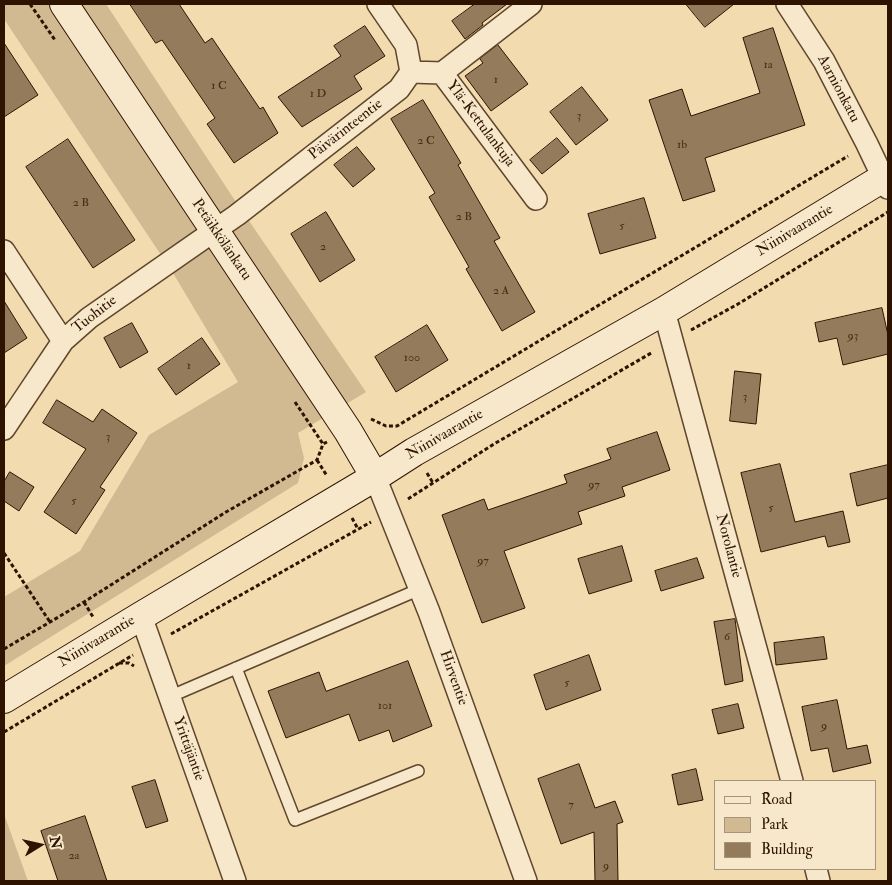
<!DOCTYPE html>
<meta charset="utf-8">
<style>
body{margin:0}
#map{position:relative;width:892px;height:885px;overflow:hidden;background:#f2dbaf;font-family:"IM FELL Double Pica",serif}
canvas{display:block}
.frame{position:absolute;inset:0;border:5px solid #2e1400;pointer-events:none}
.legend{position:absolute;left:714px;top:780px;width:162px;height:90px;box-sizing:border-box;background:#f7e8cb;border:1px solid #a7937a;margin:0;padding:6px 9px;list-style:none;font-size:15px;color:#2e1400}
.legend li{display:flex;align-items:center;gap:10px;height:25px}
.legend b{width:25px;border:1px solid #a7937a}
.north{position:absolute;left:15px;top:820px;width:50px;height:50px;-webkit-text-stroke:4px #f7e8cb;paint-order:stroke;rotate:80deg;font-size:14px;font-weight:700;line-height:20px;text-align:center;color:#2e1400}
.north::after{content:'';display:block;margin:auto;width:18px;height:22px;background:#2e1400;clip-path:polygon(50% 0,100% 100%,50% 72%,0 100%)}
</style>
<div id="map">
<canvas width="892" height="885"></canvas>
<div class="frame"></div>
<ul class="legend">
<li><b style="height:6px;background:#f7e8cb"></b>Road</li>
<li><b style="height:14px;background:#d1b991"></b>Park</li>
<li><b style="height:14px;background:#947b5b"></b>Building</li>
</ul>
<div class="north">N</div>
</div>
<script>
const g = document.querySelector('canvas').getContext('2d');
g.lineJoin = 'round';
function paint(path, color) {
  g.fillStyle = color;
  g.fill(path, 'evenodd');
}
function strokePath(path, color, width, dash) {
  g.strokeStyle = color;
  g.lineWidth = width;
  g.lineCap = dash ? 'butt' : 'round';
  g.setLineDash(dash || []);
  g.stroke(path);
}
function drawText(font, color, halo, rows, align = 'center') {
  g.font = font + ' "IM FELL Double Pica",serif';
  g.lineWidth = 5;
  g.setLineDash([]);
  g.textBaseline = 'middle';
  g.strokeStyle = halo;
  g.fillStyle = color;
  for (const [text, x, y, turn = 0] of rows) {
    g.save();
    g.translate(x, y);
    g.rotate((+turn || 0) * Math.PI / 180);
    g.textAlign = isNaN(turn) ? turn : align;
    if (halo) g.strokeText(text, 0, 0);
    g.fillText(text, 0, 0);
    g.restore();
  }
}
const green = new Path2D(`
 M 4,4 L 106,4 L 232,196 L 366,392 L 298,433 L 304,458 L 298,483 L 4,666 L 4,597 L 80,551 L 149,435 L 238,382 L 173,273 L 4,19 Z
 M 4,814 L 28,881 L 4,881 Z`);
const building = new Path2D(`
 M 130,4 L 179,4 L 205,43 L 212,38 L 260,109 L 263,107 L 278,133 L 234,163 L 207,124 L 215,118 L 162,40 L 156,43 Z
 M 475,4 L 507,4 L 482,23 L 483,25 L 465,39 L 452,21 Z
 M 686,4 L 734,4 L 705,27 Z
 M 365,26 L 385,56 L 354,76 L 362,89 L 302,127 L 278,97 L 341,56 L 334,46 Z
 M 773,28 L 805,125 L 705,158 L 715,191 L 683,201 L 649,100 L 682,89 L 691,116 L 760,93 L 743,38 Z
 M 4,43 L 38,95 L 4,117 Z
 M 498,45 L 528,84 L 491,111 L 465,76 L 483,63 L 480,59 Z
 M 582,87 L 608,120 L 576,145 L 550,112 Z
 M 423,100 L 461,163 L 458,165 L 500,238 L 494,241 L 535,312 L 502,331 L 466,269 L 469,267 L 429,197 L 435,193 L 391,119 Z
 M 557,138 L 569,152 L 542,174 L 530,160 Z
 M 68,139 L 135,240 L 93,268 L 26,167 Z
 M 357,147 L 375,169 L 353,187 L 334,165 Z
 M 644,198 L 656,238 L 600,254 L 588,214 Z
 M 326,212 L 355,260 L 320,282 L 291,234 Z
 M 4,301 L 27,338 L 4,353 Z
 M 882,308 L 888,335 L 888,354 L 843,365 L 837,338 L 819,342 L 815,323 Z
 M 132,323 L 148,352 L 120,368 L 104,338 Z
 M 427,325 L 448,360 L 396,392 L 375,357 Z
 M 202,338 L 220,364 L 176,395 L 158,369 Z
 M 735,371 L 761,374 L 756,424 L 730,421 Z
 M 57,400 L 93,422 L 102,409 L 137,433 L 100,487 L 105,490 L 76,534 L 44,512 L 86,449 L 43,423 Z
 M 657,432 L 670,470 L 622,487 L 625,496 L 578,512 L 582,524 L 504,551 L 525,608 L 482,623 L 442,515 L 484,499 L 488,510 L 567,483 L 564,475 L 611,459 L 607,449 Z
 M 780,464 L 795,522 L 843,511 L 850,542 L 828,547 L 825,536 L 761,552 L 741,473 Z
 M 888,465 L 888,498 L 857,506 L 850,474 Z
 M 10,472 L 34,487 L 19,511 L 4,501 L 4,482 Z
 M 622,546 L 632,581 L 589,594 L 578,559 Z
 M 697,558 L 704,578 L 661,591 L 655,571 Z
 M 735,619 L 743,681 L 725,685 L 714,622 Z
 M 824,637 L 827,659 L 776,665 L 774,643 Z
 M 589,655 L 601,690 L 546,710 L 534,675 Z
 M 408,661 L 432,726 L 393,742 L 389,730 L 359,741 L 349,714 L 286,738 L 268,691 L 319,672 L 326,691 Z
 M 837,700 L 847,749 L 867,745 L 871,763 L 833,772 L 828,748 L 811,751 L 802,707 Z
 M 738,704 L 744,728 L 718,734 L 712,710 Z
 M 579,764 L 595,808 L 615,801 L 623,822 L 617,824 L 618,881 L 595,881 L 594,832 L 561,844 L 538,779 Z
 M 696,769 L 703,800 L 678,805 L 672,775 Z
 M 155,780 L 168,821 L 146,828 L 132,787 Z
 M 85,816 L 107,881 L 58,881 L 41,831 Z`);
const path = new Path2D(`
 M 30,4 L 55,40
 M 691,330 L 738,304 L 888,212
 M 295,402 L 323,444
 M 371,419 L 386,426 L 397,426 L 848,156
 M 317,460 L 327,476
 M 427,473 L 433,483
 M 408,499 L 494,444 L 653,352
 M 352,518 L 358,529
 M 4,553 L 50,622
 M 84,602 L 93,617
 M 171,634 L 371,522
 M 4,649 L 84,602 L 226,512 L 317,460 L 323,444 L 327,442
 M 119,663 L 129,663 L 134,666
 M 4,732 L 133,655`);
const lane = new Path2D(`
 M 236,668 L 295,820 L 418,771
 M 169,697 L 420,589`);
const street = new Path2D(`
 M 787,4 L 824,61 L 867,144 L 888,188
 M 411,72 L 442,73 L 536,199
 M 442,73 L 531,4
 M 4,251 L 63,341
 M 664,311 L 792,781
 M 4,429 L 63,341 L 89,318 L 237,215 L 399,89 L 411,72 L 406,45 L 378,4
 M 375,477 L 429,612 L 526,881
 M 141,616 L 235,881
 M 816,869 L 819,881`);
const secondary = new Path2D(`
 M 64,4 L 348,431 L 375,477
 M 4,699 L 141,616 L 375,477 L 414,452 L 664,311 L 888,175`);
const numberNames = [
 ["1a",768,65],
 ["1",496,80],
 ["1 C",219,86],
 ["1 D",318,94],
 ["3",579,116],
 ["2 C",426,141],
 ["1b",682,145],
 ["2 B",81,203],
 ["2 B",464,217],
 ["5",622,226],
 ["2",323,247],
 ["2 A",501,291],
 ["93",853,336],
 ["100",412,358],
 ["1",189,366],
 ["3",745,397],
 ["3",108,437],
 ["97",594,485],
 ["5",74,501],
 ["5",771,508],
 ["97",483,561],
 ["6",727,637],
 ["5",567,683],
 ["101",385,706],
 ["9",824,726],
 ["7",571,805],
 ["2a",74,856],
 ["9",606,866]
];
const streetNames = [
 ["Aarnionkatu",838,89,62],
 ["Ylä-Kettulankuja",480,124,53],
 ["Päivärinteentie",346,130,-38],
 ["Niinivaarantie",795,231,-31],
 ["Petäikkölänkatu",221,240,56],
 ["Tuohitie",95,315,-38],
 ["Niinivaarantie",445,435,-30],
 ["Norolantie",728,546,75],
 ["Niinivaarantie",97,642,-31],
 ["Hirventie",453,678,70],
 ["Yrittäjäntie",188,749,70]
];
paint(green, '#d1b991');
paint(building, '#947b5b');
strokePath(building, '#2e1400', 1);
strokePath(lane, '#5f462c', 14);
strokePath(street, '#5f462c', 24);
strokePath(secondary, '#2e1400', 30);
strokePath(path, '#2e1400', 3, [4, 2.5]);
strokePath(lane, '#f7e8cb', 11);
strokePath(street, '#f7e8cb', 21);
strokePath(secondary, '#f7e8cb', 28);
drawText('12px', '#482e17', null, numberNames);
drawText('15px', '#2e1400', '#f7e8cb', streetNames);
</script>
